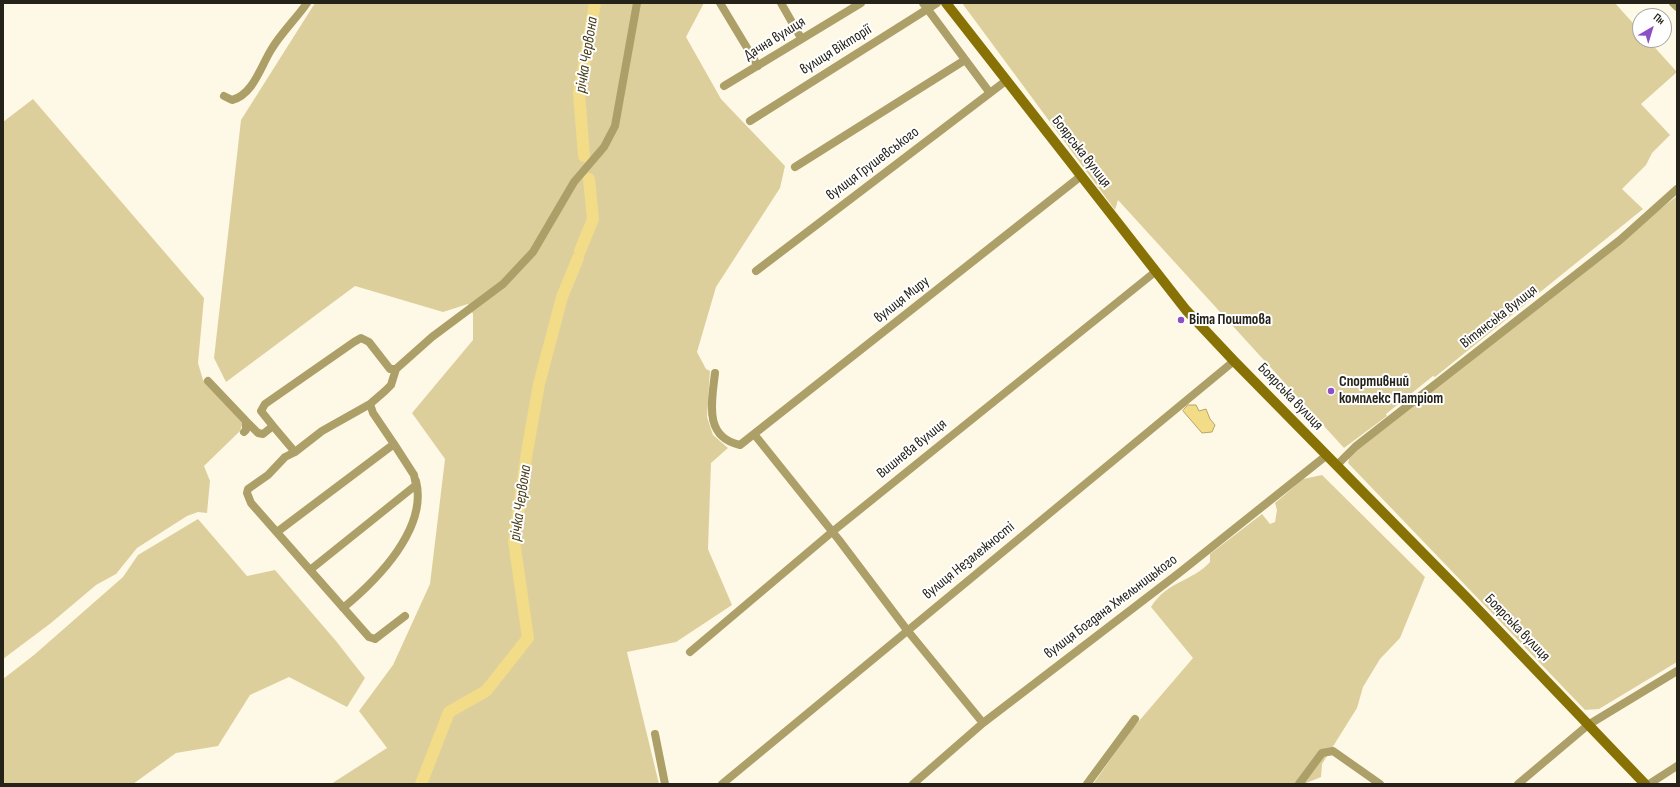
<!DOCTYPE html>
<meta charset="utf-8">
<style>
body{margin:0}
#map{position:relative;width:1680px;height:787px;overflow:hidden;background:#fef9e6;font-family:"Sofia Sans Condensed",sans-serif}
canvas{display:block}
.frame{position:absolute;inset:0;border:4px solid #242219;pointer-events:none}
.north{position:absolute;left:1632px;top:8px;width:40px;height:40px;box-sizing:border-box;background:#fff;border:1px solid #a7a7a3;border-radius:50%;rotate:38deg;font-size:11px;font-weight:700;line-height:16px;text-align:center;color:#242219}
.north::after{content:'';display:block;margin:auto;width:14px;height:18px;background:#8c4fc5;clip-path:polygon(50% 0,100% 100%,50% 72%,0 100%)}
</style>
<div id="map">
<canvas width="1680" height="787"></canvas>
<div class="frame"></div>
<div class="north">Пн</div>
</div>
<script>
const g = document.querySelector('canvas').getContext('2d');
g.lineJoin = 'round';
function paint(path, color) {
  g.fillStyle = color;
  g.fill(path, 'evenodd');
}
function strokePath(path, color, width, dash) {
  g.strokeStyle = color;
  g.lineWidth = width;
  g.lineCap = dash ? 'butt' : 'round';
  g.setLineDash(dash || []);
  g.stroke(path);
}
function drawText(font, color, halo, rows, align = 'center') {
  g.font = font + ' "Sofia Sans Condensed",sans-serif';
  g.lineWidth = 4;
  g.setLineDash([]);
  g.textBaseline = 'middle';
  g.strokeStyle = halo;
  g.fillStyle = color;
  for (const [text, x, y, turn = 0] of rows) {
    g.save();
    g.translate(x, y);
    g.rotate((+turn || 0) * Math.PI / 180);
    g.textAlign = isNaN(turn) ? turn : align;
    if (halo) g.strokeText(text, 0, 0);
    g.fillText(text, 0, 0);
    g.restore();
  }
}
const green = new Path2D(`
 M 315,3 L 704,3 L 686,37 L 721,99 L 785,166 L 780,188 L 716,287 L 697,352 L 706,369 L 710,371 L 707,417 L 713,435 L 728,448 L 711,463 L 708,549 L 732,605 L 676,642 L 627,652 L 659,784 L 331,784 L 387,748 L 359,711 L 393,665 L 430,584 L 445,459 L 412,413 L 473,340 L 473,314 L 468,304 L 443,312 L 355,286 L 226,382 L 214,358 L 241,120 Z
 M 962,3 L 1615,3 L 1640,31 L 1640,40 L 1648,40 L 1677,72 L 1641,104 L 1670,135 L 1652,153 L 1646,165 L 1622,189 L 1643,209 L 1435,377 L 1433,376 L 1386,414 L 1387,416 L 1344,448 L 1118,200 L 1115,210 Z
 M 33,99 L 204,298 L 198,363 L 203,380 L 243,422 L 240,431 L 204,466 L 210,481 L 207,513 L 198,512 L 187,516 L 137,548 L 116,574 L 96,585 L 51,623 L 3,659 L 3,122 Z
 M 1677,196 L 1677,662 L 1599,709 L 1585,710 L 1348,463 L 1352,447 Z
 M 1322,475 L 1425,577 L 1400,638 L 1380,659 L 1363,687 L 1357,708 L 1322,764 L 1321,777 L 1304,784 L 1093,784 L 1133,728 L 1193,658 L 1151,607 C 1168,580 1192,582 1210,562 L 1210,554 L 1262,514 L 1270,524 L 1275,522 L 1277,510 L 1275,503 L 1303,479 Z
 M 198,519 L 247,576 L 275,570 L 336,641 L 365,678 L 347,707 L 289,677 L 250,695 L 218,746 L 176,753 L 133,784 L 3,784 L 3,679 L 34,655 L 123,577 L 138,555 Z`);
const water = new Path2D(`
 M 1188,405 L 1196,405 L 1199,411 L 1206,409 L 1210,419 L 1215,425 L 1212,432 L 1202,433 L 1183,411 Z`);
const river = new Path2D(`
 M 584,156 L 579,93 L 595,3
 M 580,251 L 593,219 L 589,179
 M 421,784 L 449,712 L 486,691 L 528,638 L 514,541 L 527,452 L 539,384 L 562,297 L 578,258`);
const street = new Path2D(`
 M 720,3 L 758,66
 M 781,3 L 801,38
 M 923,3 L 990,93
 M 1673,3 L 1677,7
 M 724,86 L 861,3
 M 224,96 L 232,100 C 253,95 261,66 271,50 C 281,33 296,19 307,3
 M 750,121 L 937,3
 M 795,167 L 965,60
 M 756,271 L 1007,80
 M 715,373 C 712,401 703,437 740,445 L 1081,176
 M 208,381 L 246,421 L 246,430 L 244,432
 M 246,421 L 258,433 L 263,434 L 273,426 L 295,452
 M 273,426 L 261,411 L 265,404 L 354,342 L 361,338 L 369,342 L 390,369 L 396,369
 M 754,434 L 839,540 L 907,630 L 983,723
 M 1337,465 L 1355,447 L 1620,240 L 1677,189
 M 277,532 L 394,444 L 373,413 L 370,404
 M 310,570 L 416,485 L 414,475 L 394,444
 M 343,608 C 377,580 428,529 416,481
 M 405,616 L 375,639 L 369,637 L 251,503 L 247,493 L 248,489 L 268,475 L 285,457 L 295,452 L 322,431 L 370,404 L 385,391 L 391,385 L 396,369 L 432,337 L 503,284 L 533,252 L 574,182 L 604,147 L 615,126 L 637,3
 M 690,652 L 832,532 L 1155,272
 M 655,734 L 665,784
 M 722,784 L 1234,361
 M 913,784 L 983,723 L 1179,573 L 1327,455
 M 1087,784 L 1135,719
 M 1299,784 L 1322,753 L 1333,751 L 1380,784
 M 1518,784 L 1588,725 L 1677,671
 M 1649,784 L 1677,766`);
const secondary = new Path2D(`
 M 946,3 L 1186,310 L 1234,361 L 1468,599 L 1645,784`);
const markers = [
 [1181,320,4,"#8c4fc5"],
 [1331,391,4,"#8c4fc5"]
];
const streetNames = [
 ["Дачна вулиця",775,39,-32],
 ["вулиця Вікторії",836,50,-32],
 ["Боярська вулиця",1081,152,52],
 ["вулиця Грушевського",873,164,-37],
 ["вулиця Миру",902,300,-38],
 ["Вітянська вулиця",1499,317,-38],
 ["Боярська вулиця",1290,397,46],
 ["Вишнева вулиця",912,449,-39],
 ["вулиця Незалежності",969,561,-39],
 ["вулиця Богдана Хмельницького",1111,607,-37],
 ["Боярська вулиця",1517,628,46]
];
const poiNames = [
 ["Віта Поштова",1189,320],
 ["Спортивний",1339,382],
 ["комплекс Патріот",1339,399]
];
const waterNames = [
 ["річка Червона",587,55,-81],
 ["річка Червона",521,503,-82]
];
paint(green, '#ddcf9c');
paint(water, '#f2dc88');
strokePath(water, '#b4a467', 1);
strokePath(river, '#f2dc88', 12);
strokePath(street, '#ad9f68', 8);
strokePath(secondary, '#897205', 10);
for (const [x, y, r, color] of markers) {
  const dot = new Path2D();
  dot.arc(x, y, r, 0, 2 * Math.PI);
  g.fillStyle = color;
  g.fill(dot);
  strokePath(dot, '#fff', 1.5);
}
drawText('15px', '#242219', '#fff', streetNames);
drawText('bold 15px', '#242219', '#fff', poiNames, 'left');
drawText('italic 16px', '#4a401d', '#fff', waterNames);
</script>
